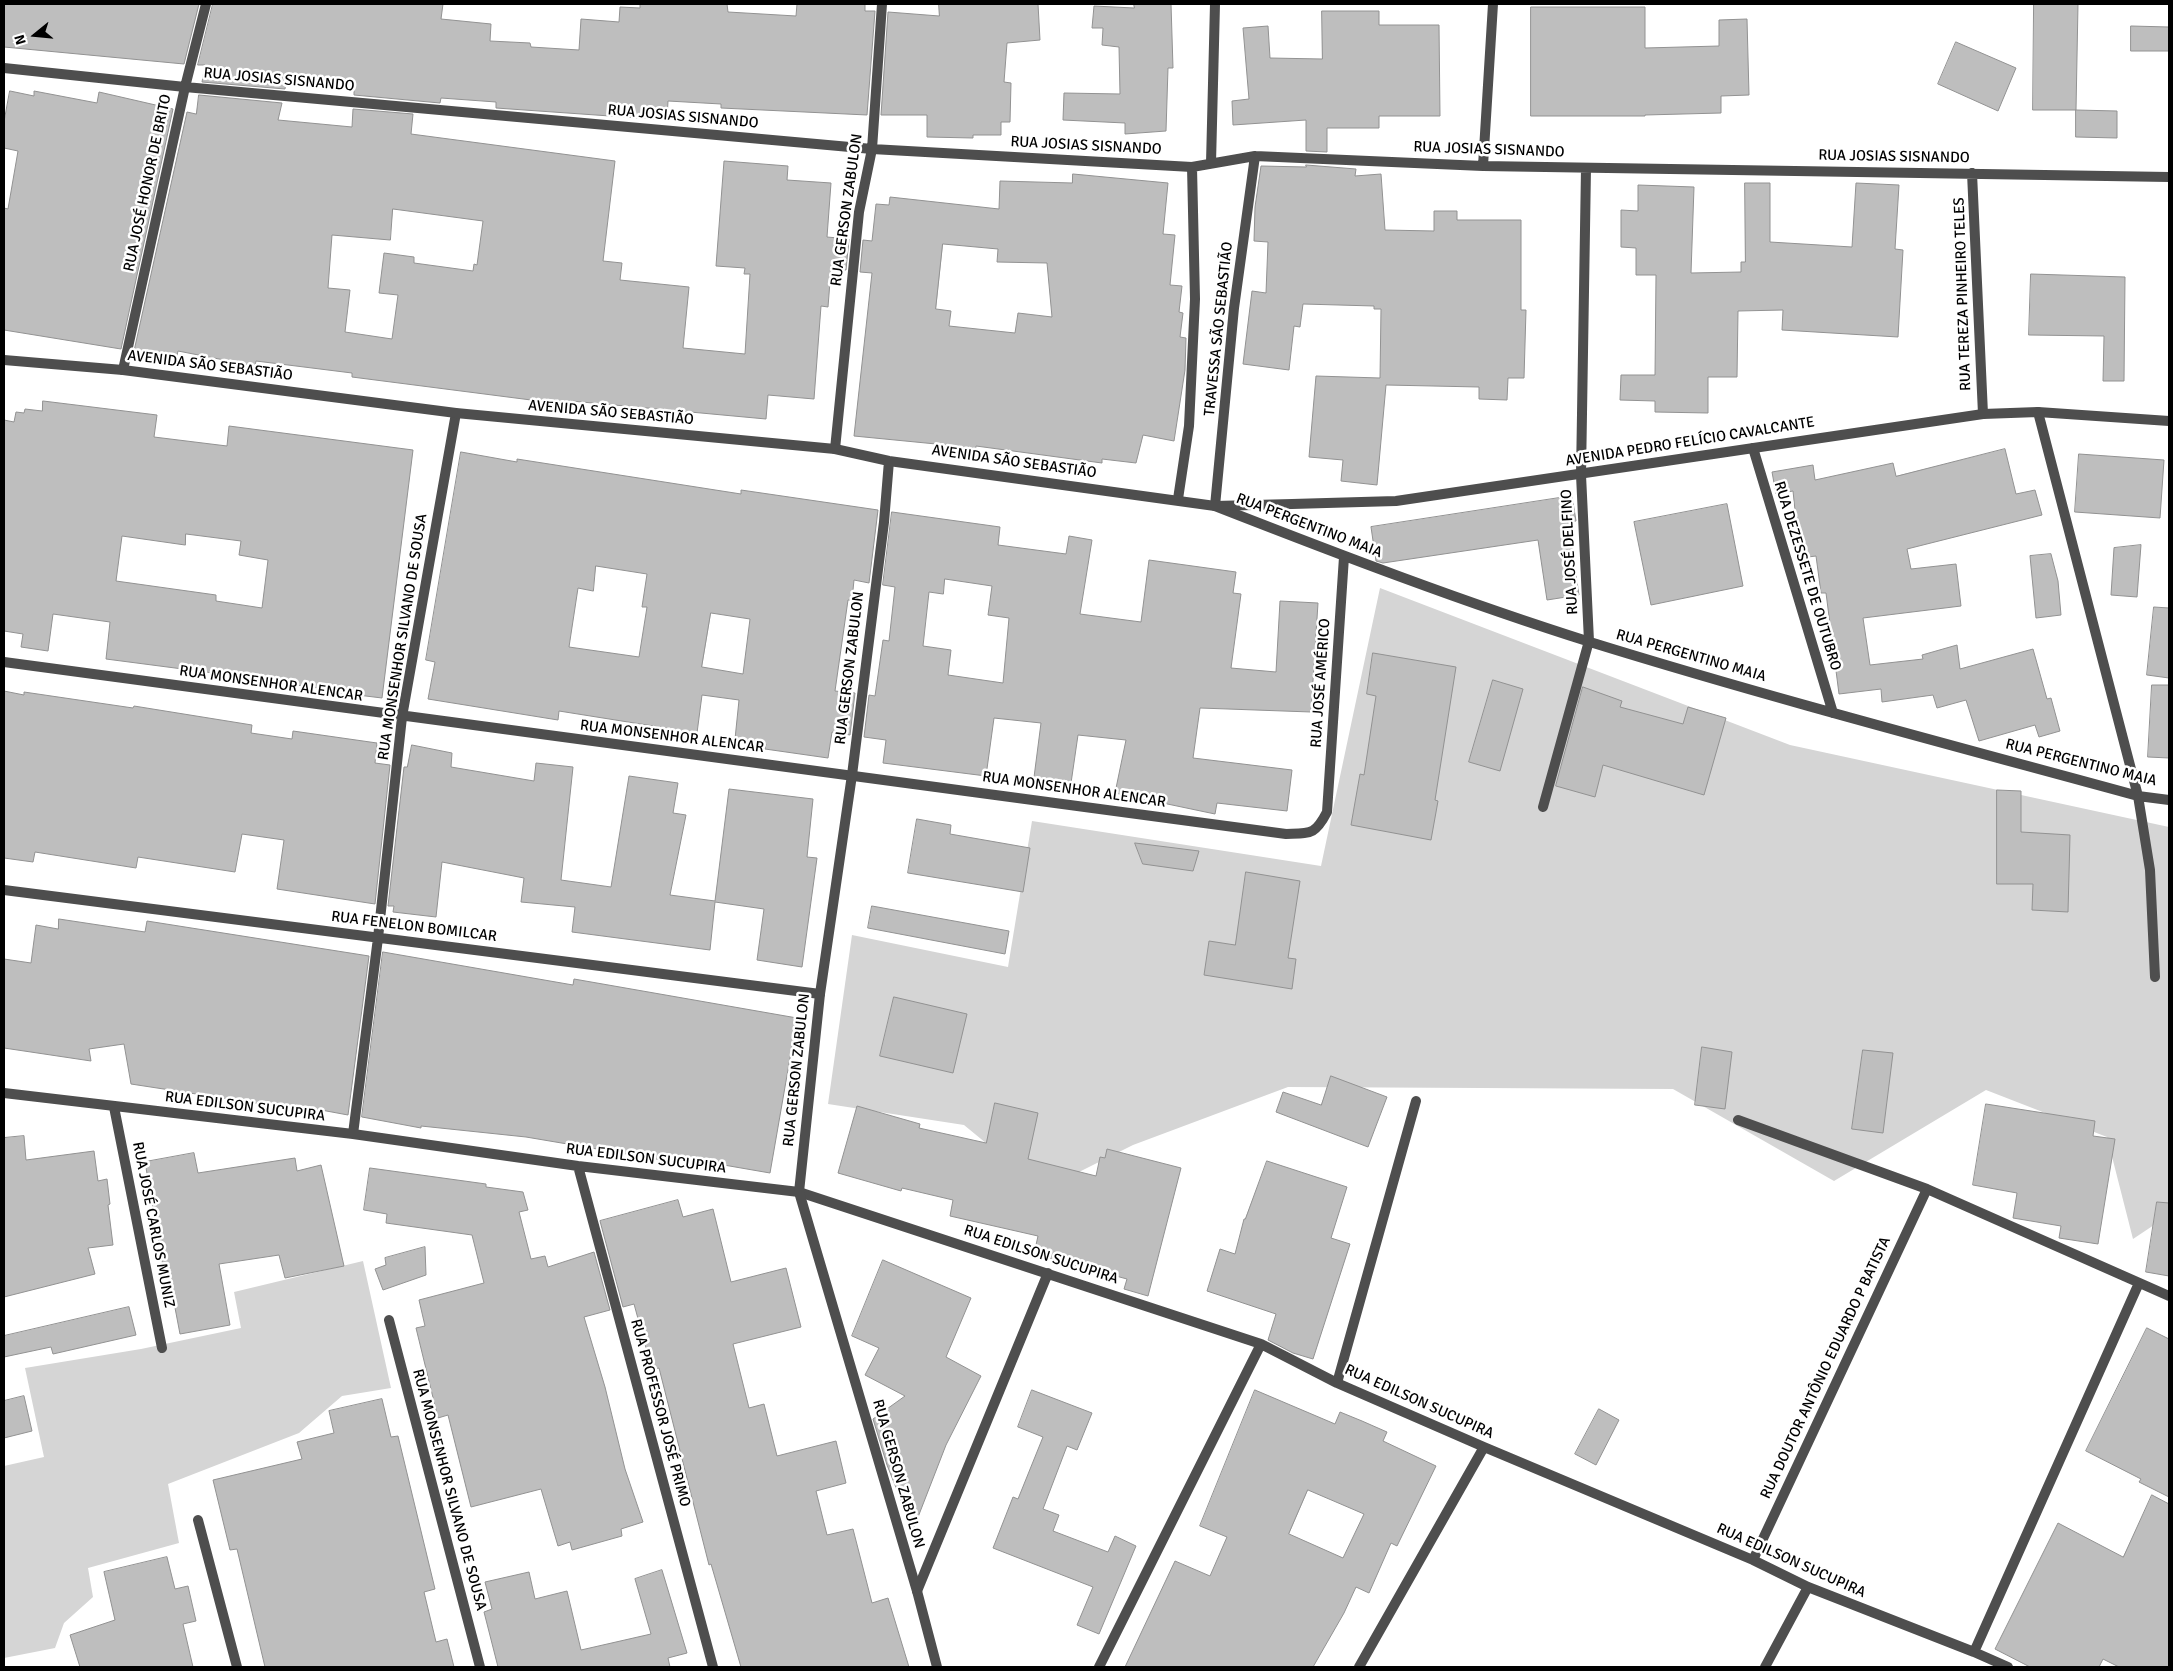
<!DOCTYPE html>
<meta charset="utf-8">
<style>
body{margin:0}
#map{position:relative;width:2173px;height:1671px;overflow:hidden;background:#fff;font-family:Signika,sans-serif}
canvas{display:block}
.frame{position:absolute;inset:0;border:5px solid #000;pointer-events:none}
.north{position:absolute;left:10px;top:10px;width:50px;height:50px;-webkit-text-stroke:4px #fff;paint-order:stroke;rotate:253deg;font-size:14px;font-weight:700;line-height:20px;text-align:center;color:#000}
.north::after{content:'';display:block;margin:auto;width:18px;height:22px;background:#000;clip-path:polygon(50% 0,100% 100%,50% 72%,0 100%)}
</style>
<div id="map">
<canvas width="2173" height="1671"></canvas>
<div class="frame"></div>
<div class="north">N</div>
</div>
<script>
const g = document.querySelector('canvas').getContext('2d');
g.lineJoin = 'round';
function paint(path, color) {
  g.fillStyle = color;
  g.fill(path, 'evenodd');
}
function strokePath(path, color, width, dash) {
  g.strokeStyle = color;
  g.lineWidth = width;
  g.lineCap = dash ? 'butt' : 'round';
  g.setLineDash(dash || []);
  g.stroke(path);
}
function drawText(font, color, halo, rows, align = 'center') {
  g.font = font + ' Signika,sans-serif';
  g.lineWidth = 5;
  g.setLineDash([]);
  g.textBaseline = 'middle';
  g.strokeStyle = halo;
  g.fillStyle = color;
  for (const [text, x, y, turn = 0] of rows) {
    g.save();
    g.translate(x, y);
    g.rotate((+turn || 0) * Math.PI / 180);
    g.textAlign = isNaN(turn) ? turn : align;
    if (halo) g.strokeText(text, 0, 0);
    g.fillText(text, 0, 0);
    g.restore();
  }
}
const green = new Path2D(`
 M 1380,588 L 1790,745 L 2169,827 L 2169,1215 L 2133,1239 L 2107,1137 L 1986,1090 L 1834,1181 L 1673,1089 L 1288,1087 L 1133,1145 L 1043,1190 L 964,1125 L 828,1104 L 852,935 L 1008,967 L 1032,821 L 1321,866 Z
 M 363,1261 L 391,1388 L 342,1396 L 299,1433 L 168,1484 L 179,1543 L 88,1568 L 93,1597 L 64,1623 L 55,1648 L 4,1658 L 4,1466 L 44,1457 L 25,1368 L 141,1349 L 241,1328 L 234,1292 Z`);
const building = new Path2D(`
 M 4,4 L 199,4 L 184,64 L 4,47 Z
 M 213,4 L 443,4 L 441,19 L 491,24 L 490,41 L 530,43 L 531,47 L 579,50 L 581,19 L 619,22 L 620,7 L 640,8 L 640,4 L 727,4 L 728,12 L 796,16 L 797,4 L 865,4 L 865,11 L 875,11 L 867,115 L 721,108 L 721,104 L 668,101 L 667,120 L 496,108 L 496,102 L 441,98 L 440,103 L 354,95 L 354,83 L 287,78 L 285,89 L 202,82 L 205,65 L 198,65 Z
 M 939,4 L 1038,4 L 1040,40 L 1007,43 L 1004,82 L 1011,83 L 1010,122 L 1001,122 L 1001,135 L 973,135 L 973,138 L 927,137 L 927,115 L 881,115 L 888,12 L 939,16 Z
 M 1134,4 L 1171,4 L 1173,68 L 1168,68 L 1166,131 L 1125,134 L 1125,123 L 1063,120 L 1064,93 L 1120,94 L 1119,47 L 1102,45 L 1103,28 L 1092,28 L 1094,6 L 1134,8 Z
 M 2034,4 L 2078,4 L 2076,110 L 2033,110 Z
 M 1531,7 L 1645,7 L 1645,48 L 1719,46 L 1719,20 L 1747,19 L 1749,95 L 1721,96 L 1721,113 L 1645,115 L 1645,116 L 1531,116 Z
 M 1322,11 L 1379,11 L 1379,25 L 1439,25 L 1440,116 L 1379,116 L 1379,128 L 1327,128 L 1327,152 L 1306,151 L 1306,120 L 1233,125 L 1232,101 L 1249,99 L 1243,28 L 1268,26 L 1270,58 L 1322,59 Z
 M 2131,26 L 2169,27 L 2169,51 L 2131,51 Z
 M 1956,42 L 2016,68 L 1998,111 L 1938,84 Z
 M 10,91 L 34,96 L 34,91 L 97,103 L 99,92 L 173,109 L 121,349 L 4,330 L 4,208 L 8,209 L 18,151 L 4,148 L 4,122 Z
 M 199,95 L 282,103 L 278,120 L 352,127 L 353,109 L 413,114 L 411,134 L 615,161 L 603,261 L 622,263 L 620,280 L 689,287 L 683,348 L 745,354 L 750,274 L 744,274 L 745,268 L 716,266 L 724,161 L 788,166 L 787,180 L 831,183 L 827,237 L 849,239 L 846,270 L 831,269 L 828,307 L 821,306 L 814,399 L 768,395 L 766,419 L 571,401 L 570,405 L 352,377 L 352,373 L 256,361 L 255,366 L 178,351 L 176,360 L 134,351 L 187,112 L 196,114 ZM 393,209 L 483,221 L 477,265 L 474,264 L 473,271 L 414,263 L 414,257 L 384,253 L 379,293 L 398,295 L 392,339 L 345,332 L 350,290 L 328,288 L 332,235 L 390,240 Z
 M 2076,110 L 2117,111 L 2117,138 L 2076,137 Z
 M 1306,165 L 1356,169 L 1355,176 L 1381,174 L 1385,230 L 1434,231 L 1434,211 L 1457,211 L 1457,220 L 1521,220 L 1521,310 L 1526,310 L 1524,378 L 1508,378 L 1507,400 L 1479,399 L 1479,387 L 1386,385 L 1377,485 L 1341,481 L 1343,460 L 1309,457 L 1316,376 L 1380,378 L 1381,309 L 1374,309 L 1374,306 L 1303,304 L 1300,327 L 1294,326 L 1289,370 L 1243,364 L 1252,291 L 1266,293 L 1268,242 L 1254,241 L 1255,207 L 1261,166 L 1306,167 Z
 M 1073,174 L 1168,183 L 1163,234 L 1175,235 L 1170,285 L 1182,286 L 1179,312 L 1183,313 L 1180,337 L 1186,338 L 1185,370 L 1174,441 L 1143,435 L 1136,463 L 1102,459 L 1102,463 L 976,446 L 975,454 L 936,447 L 936,444 L 854,436 L 872,273 L 860,272 L 863,240 L 872,241 L 876,204 L 889,205 L 890,197 L 999,209 L 1000,181 L 1072,183 ZM 943,244 L 998,249 L 997,262 L 1047,263 L 1052,317 L 1018,313 L 1015,333 L 949,326 L 951,311 L 936,309 Z
 M 1745,183 L 1770,183 L 1770,242 L 1852,247 L 1856,183 L 1899,185 L 1895,249 L 1903,250 L 1898,337 L 1782,330 L 1783,310 L 1738,311 L 1737,377 L 1708,377 L 1708,413 L 1655,412 L 1655,401 L 1620,400 L 1621,375 L 1655,375 L 1656,275 L 1636,275 L 1636,248 L 1621,247 L 1621,210 L 1638,211 L 1638,185 L 1694,187 L 1691,273 L 1741,272 L 1741,262 L 1745,262 Z
 M 2031,274 L 2125,277 L 2124,381 L 2103,381 L 2104,336 L 2029,335 Z
 M 43,401 L 157,415 L 154,437 L 227,446 L 229,426 L 413,450 L 382,698 L 317,690 L 318,688 L 244,678 L 244,677 L 106,659 L 110,622 L 53,614 L 48,651 L 21,647 L 23,634 L 4,631 L 4,420 L 14,422 L 16,412 L 24,413 L 25,409 L 42,411 ZM 186,534 L 241,541 L 239,555 L 268,560 L 262,608 L 216,601 L 216,595 L 116,581 L 122,536 L 185,545 Z
 M 2005,449 L 2016,494 L 2035,490 L 2042,515 L 1907,549 L 1911,569 L 1956,564 L 1961,606 L 1863,618 L 1870,665 L 1923,659 L 1922,655 L 1957,645 L 1960,669 L 2033,649 L 2047,699 L 2051,698 L 2060,731 L 2039,737 L 2035,725 L 1979,741 L 1966,700 L 1937,708 L 1933,695 L 1882,702 L 1881,689 L 1839,694 L 1826,593 L 1821,593 L 1816,556 L 1800,558 L 1793,491 L 1776,494 L 1772,472 L 1813,465 L 1815,480 L 1893,463 L 1896,476 Z
 M 461,452 L 517,462 L 517,459 L 741,494 L 741,490 L 878,510 L 869,583 L 854,580 L 852,600 L 848,600 L 835,691 L 855,693 L 850,735 L 832,732 L 828,758 L 765,749 L 766,744 L 735,739 L 739,700 L 702,695 L 697,733 L 559,711 L 558,720 L 428,699 L 435,662 L 426,660 ZM 596,566 L 647,574 L 642,607 L 647,607 L 639,657 L 569,647 L 578,588 L 593,591 ZM 711,613 L 750,619 L 743,674 L 702,667 Z
 M 2079,454 L 2164,460 L 2160,518 L 2075,512 Z
 M 1572,496 L 1576,521 L 1568,522 L 1579,595 L 1547,600 L 1538,540 L 1383,563 L 1376,561 L 1371,527 Z
 M 1727,504 L 1743,586 L 1651,605 L 1634,522 Z
 M 892,512 L 1000,527 L 998,545 L 1066,554 L 1069,536 L 1092,540 L 1080,614 L 1141,622 L 1149,560 L 1236,572 L 1233,593 L 1241,594 L 1231,668 L 1276,672 L 1280,601 L 1318,603 L 1311,712 L 1200,708 L 1193,758 L 1292,770 L 1287,811 L 1217,803 L 1215,814 L 1115,793 L 1126,740 L 1078,735 L 1070,790 L 1033,785 L 1041,723 L 994,718 L 986,776 L 883,763 L 886,740 L 864,737 L 869,695 L 875,696 L 883,640 L 889,641 L 895,587 L 883,585 ZM 945,579 L 992,586 L 988,615 L 1009,618 L 1003,683 L 948,675 L 951,650 L 923,646 L 929,592 L 943,594 Z
 M 2141,545 L 2137,597 L 2111,595 L 2114,548 Z
 M 2051,554 L 2058,581 L 2061,615 L 2036,618 L 2030,556 Z
 M 2154,607 L 2169,608 L 2169,678 L 2147,675 Z
 M 1373,653 L 1456,667 L 1435,800 L 1438,801 L 1431,840 L 1351,825 L 1360,774 L 1364,775 L 1376,696 L 1367,694 Z
 M 1493,680 L 1523,689 L 1500,771 L 1469,762 Z
 M 2152,685 L 2169,685 L 2169,758 L 2148,757 Z
 M 1583,687 L 1622,701 L 1620,707 L 1683,724 L 1688,707 L 1726,718 L 1704,795 L 1603,765 L 1595,797 L 1556,786 Z
 M 4,691 L 24,695 L 24,692 L 133,708 L 134,706 L 252,725 L 251,733 L 292,739 L 293,731 L 377,743 L 375,763 L 390,765 L 375,904 L 277,889 L 284,840 L 242,834 L 235,872 L 138,857 L 136,868 L 35,852 L 33,862 L 4,858 Z
 M 412,745 L 452,753 L 451,767 L 534,781 L 536,763 L 573,767 L 561,880 L 611,887 L 629,776 L 678,783 L 673,813 L 686,815 L 670,895 L 715,901 L 729,789 L 813,799 L 807,857 L 817,858 L 802,967 L 757,960 L 764,909 L 715,902 L 710,950 L 572,932 L 575,907 L 521,902 L 524,878 L 442,862 L 436,917 L 393,912 L 394,906 L 388,906 L 404,767 L 407,767 Z
 M 1997,790 L 2021,791 L 2021,832 L 2070,835 L 2068,912 L 2032,910 L 2033,884 L 1997,884 Z
 M 917,819 L 951,825 L 950,834 L 1030,848 L 1023,892 L 908,873 Z
 M 1135,843 L 1199,851 L 1193,871 L 1143,864 Z
 M 1246,872 L 1300,881 L 1288,958 L 1296,959 L 1292,989 L 1204,975 L 1209,941 L 1235,945 Z
 M 872,906 L 1009,931 L 1005,954 L 868,928 Z
 M 59,919 L 145,932 L 147,921 L 369,956 L 348,1115 L 321,1110 L 320,1113 L 131,1084 L 124,1044 L 89,1049 L 91,1061 L 4,1048 L 4,959 L 31,963 L 36,925 L 58,929 Z
 M 383,952 L 573,985 L 574,979 L 797,1018 L 770,1173 L 666,1155 L 668,1161 L 526,1137 L 421,1126 L 421,1128 L 362,1117 Z
 M 894,997 L 967,1014 L 953,1073 L 880,1056 Z
 M 1702,1047 L 1732,1052 L 1725,1109 L 1695,1105 Z
 M 1863,1050 L 1893,1053 L 1883,1133 L 1852,1129 Z
 M 1331,1076 L 1387,1097 L 1368,1147 L 1276,1112 L 1283,1092 L 1321,1105 Z
 M 995,1103 L 1038,1113 L 1028,1159 L 1096,1176 L 1100,1157 L 1105,1158 L 1107,1149 L 1181,1168 L 1148,1296 L 1124,1289 L 1127,1279 L 1034,1254 L 1038,1236 L 950,1216 L 953,1200 L 902,1188 L 901,1191 L 838,1173 L 857,1106 L 920,1124 L 919,1128 L 986,1143 Z
 M 1986,1104 L 2095,1121 L 2093,1136 L 2115,1139 L 2098,1244 L 2059,1238 L 2061,1226 L 2013,1218 L 2017,1193 L 1973,1185 Z
 M 24,1136 L 26,1160 L 94,1151 L 98,1181 L 107,1179 L 110,1204 L 108,1205 L 113,1245 L 88,1248 L 95,1274 L 4,1297 L 4,1138 Z
 M 194,1153 L 198,1173 L 295,1158 L 297,1171 L 321,1165 L 344,1266 L 285,1278 L 279,1255 L 219,1264 L 230,1325 L 180,1334 L 167,1266 L 163,1267 L 145,1162 Z
 M 1267,1161 L 1347,1187 L 1331,1238 L 1350,1244 L 1313,1359 L 1293,1353 L 1268,1340 L 1276,1314 L 1207,1291 L 1220,1249 L 1235,1254 L 1244,1219 L 1245,1219 Z
 M 370,1168 L 486,1184 L 486,1187 L 523,1192 L 528,1210 L 519,1212 L 531,1259 L 545,1256 L 548,1267 L 594,1252 L 610,1310 L 584,1317 L 605,1387 L 625,1469 L 643,1522 L 621,1529 L 622,1536 L 572,1550 L 570,1542 L 558,1546 L 541,1489 L 471,1507 L 448,1415 L 438,1418 L 416,1328 L 425,1326 L 419,1300 L 484,1283 L 472,1235 L 386,1223 L 387,1214 L 364,1210 Z
 M 678,1200 L 683,1217 L 713,1209 L 731,1282 L 786,1268 L 801,1327 L 733,1344 L 749,1408 L 764,1404 L 777,1456 L 836,1441 L 846,1483 L 816,1491 L 827,1535 L 853,1529 L 872,1603 L 888,1598 L 909,1667 L 741,1667 L 711,1564 L 709,1565 L 659,1368 L 652,1370 L 634,1304 L 623,1307 L 600,1221 Z
 M 2157,1202 L 2169,1203 L 2169,1276 L 2146,1272 Z
 M 425,1247 L 426,1275 L 383,1290 L 375,1269 L 386,1265 L 385,1258 Z
 M 883,1260 L 971,1298 L 946,1357 L 981,1376 L 946,1445 L 913,1530 L 887,1465 L 873,1419 L 905,1396 L 865,1375 L 879,1348 L 852,1336 Z
 M 129,1307 L 136,1335 L 53,1354 L 51,1347 L 4,1357 L 4,1336 Z
 M 2147,1328 L 2169,1339 L 2169,1497 L 2139,1482 L 2141,1479 L 2086,1451 Z
 M 1032,1390 L 1092,1413 L 1077,1450 L 1067,1446 L 1043,1509 L 1059,1515 L 1053,1531 L 1108,1552 L 1115,1536 L 1136,1546 L 1099,1634 L 1077,1625 L 1093,1587 L 993,1548 L 1013,1497 L 1018,1499 L 1043,1437 L 1018,1427 Z
 M 1255,1390 L 1335,1424 L 1340,1412 L 1362,1421 L 1387,1432 L 1383,1441 L 1436,1466 L 1397,1546 L 1391,1543 L 1369,1593 L 1356,1587 L 1344,1613 L 1313,1667 L 1125,1667 L 1175,1561 L 1210,1576 L 1227,1537 L 1200,1526 ZM 1308,1490 L 1364,1514 L 1343,1558 L 1289,1534 Z
 M 24,1396 L 32,1431 L 4,1438 L 4,1401 Z
 M 382,1399 L 391,1437 L 398,1436 L 435,1589 L 424,1592 L 436,1642 L 447,1639 L 454,1667 L 265,1667 L 237,1549 L 230,1550 L 213,1480 L 302,1459 L 297,1442 L 334,1433 L 329,1411 Z
 M 1599,1409 L 1619,1420 L 1596,1465 L 1575,1454 Z
 M 2152,1495 L 2169,1504 L 2169,1667 L 2119,1667 L 2103,1659 L 2099,1667 L 2030,1667 L 1995,1649 L 2058,1523 L 2123,1557 Z
 M 167,1557 L 175,1589 L 188,1586 L 196,1621 L 183,1624 L 193,1667 L 80,1667 L 70,1635 L 115,1620 L 104,1572 Z
 M 662,1570 L 687,1653 L 668,1658 L 670,1667 L 498,1667 L 484,1612 L 492,1609 L 485,1582 L 529,1572 L 535,1599 L 567,1591 L 581,1650 L 651,1634 L 635,1579 Z`);
const minor = new Path2D(`
 M 4,68 L 185,87 L 872,149 L 1192,167 L 1255,156 L 1483,166 L 2169,177
 M 1255,156 L 1234,308 L 1215,506 C 1338,554 1463,602 1590,642 C 1771,698 1955,746 2138,796 L 2169,800
 M 1211,163 L 1215,4
 M 1483,166 L 1493,4
 M 1972,173 L 1983,414
 M 123,370 L 185,87 L 206,4
 M 2038,412 L 2138,796 L 2150,870 L 2155,977
 M 1753,448 L 1833,713
 M 835,449 L 859,212 L 872,149 L 882,4
 M 1178,499 L 1189,426 L 1195,299 L 1192,167
 M 4,662 L 1286,834 C 1311,833 1315,835 1327,812 L 1344,557
 M 1543,807 L 1589,641 L 1581,475 L 1586,168
 M 4,890 L 820,994
 M 4,1093 L 353,1134 L 578,1166 L 799,1192 L 1261,1344 L 1337,1383 L 1484,1447 L 1753,1560 L 1808,1587 L 1974,1652 L 2008,1667
 M 114,1107 L 162,1348
 M 1738,1120 L 1927,1189 L 2169,1296
 M 353,1134 L 378,938 L 402,717 L 456,413
 M 578,1166 L 713,1667
 M 389,1320 L 480,1667
 M 1337,1383 L 1416,1101
 M 198,1520 L 237,1667
 M 1753,1560 L 1927,1189
 M 917,1591 L 1048,1273
 M 1974,1652 L 2139,1283
 M 1099,1667 L 1261,1344
 M 1359,1667 L 1484,1447
 M 1765,1667 L 1808,1587`);
const tertiary = new Path2D(`
 M 4,360 L 123,370 L 456,413 L 835,449 L 889,461 L 1215,506 L 1292,504 L 1396,501 L 1983,414 L 2038,412 L 2169,421
 M 889,461 L 884,522 L 852,775 L 820,994 L 799,1192 L 917,1591 L 937,1667`);
const streetNames = [
 ["RUA JOSIAS SISNANDO",279,80,5],
 ["RUA JOSIAS SISNANDO",683,117,5],
 ["RUA JOSIAS SISNANDO",1086,146,3],
 ["RUA JOSIAS SISNANDO",1489,150,2],
 ["RUA JOSIAS SISNANDO",1894,157,1],
 ["RUA JOSÉ HONOR DE BRITO",148,183,-78],
 ["RUA GERSON ZABULON",847,210,-82],
 ["RUA TEREZA PINHEIRO TELES",1963,294,-92],
 ["TRAVESSA SÃO SEBASTIÃO",1219,329,-84],
 ["AVENIDA SÃO SEBASTIÃO",210,366,7],
 ["AVENIDA SÃO SEBASTIÃO",611,413,5],
 ["AVENIDA PEDRO FELÍCIO CAVALCANTE",1690,442,-9],
 ["AVENIDA SÃO SEBASTIÃO",1014,462,8],
 ["RUA PERGENTINO MAIA",1309,526,21],
 ["RUA JOSÉ DELFINO",1570,552,-93],
 ["RUA DEZESSETE DE OUTUBRO",1807,576,73],
 ["RUA MONSENHOR SILVANO DE SOUSA",403,637,-81],
 ["RUA PERGENTINO MAIA",1691,656,16],
 ["RUA GERSON ZABULON",850,668,-83],
 ["RUA JOSÉ AMÉRICO",1321,683,-86],
 ["RUA MONSENHOR ALENCAR",271,684,8],
 ["RUA MONSENHOR ALENCAR",672,737,7],
 ["RUA PERGENTINO MAIA",2081,763,14],
 ["RUA MONSENHOR ALENCAR",1074,790,8],
 ["RUA FENELON BOMILCAR",414,927,7],
 ["RUA GERSON ZABULON",797,1070,-84],
 ["RUA EDILSON SUCUPIRA",245,1107,7],
 ["RUA EDILSON SUCUPIRA",646,1159,7],
 ["RUA JOSÉ CARLOS MUNIZ",153,1225,79],
 ["RUA EDILSON SUCUPIRA",1041,1255,18],
 ["RUA DOUTOR ANTÔNIO EDUARDO P BATISTA",1826,1368,-65],
 ["RUA EDILSON SUCUPIRA",1419,1402,24],
 ["RUA PROFESSOR JOSÉ PRIMO",660,1413,75],
 ["RUA GERSON ZABULON",898,1474,74],
 ["RUA MONSENHOR SILVANO DE SOUSA",449,1490,75],
 ["RUA EDILSON SUCUPIRA",1791,1561,24]
];
paint(green, '#d5d5d5');
paint(building, '#bebebe');
strokePath(building, '#929292', 1);
strokePath(minor, '#4e4e4e', 10);
strokePath(tertiary, '#4e4e4e', 10);
drawText('15px', '#000', '#fff', streetNames);
</script>
